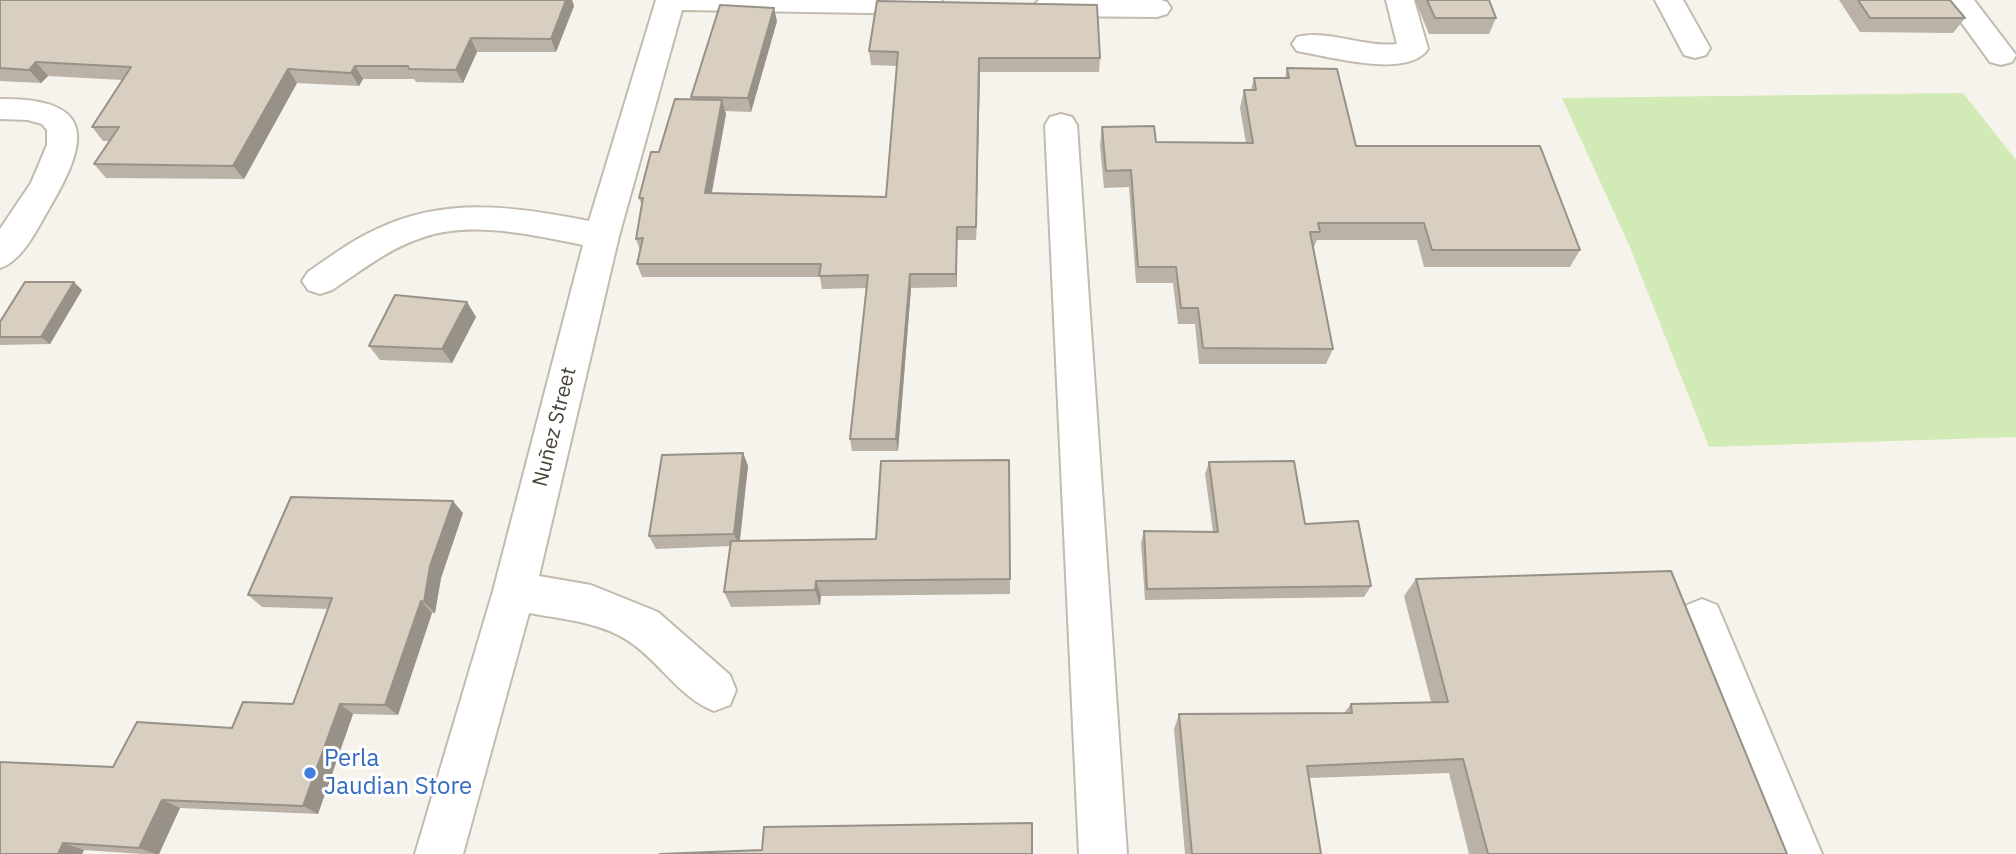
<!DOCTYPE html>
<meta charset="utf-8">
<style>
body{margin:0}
canvas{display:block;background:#f6f3ec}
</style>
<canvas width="2016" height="854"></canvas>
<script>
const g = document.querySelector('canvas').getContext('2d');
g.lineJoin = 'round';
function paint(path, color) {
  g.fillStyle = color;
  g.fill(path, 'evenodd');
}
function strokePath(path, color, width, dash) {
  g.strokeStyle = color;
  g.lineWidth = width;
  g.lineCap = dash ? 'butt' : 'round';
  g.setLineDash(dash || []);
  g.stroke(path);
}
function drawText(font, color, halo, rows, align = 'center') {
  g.font = font + ' "IBM Plex Sans",sans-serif';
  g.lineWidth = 6;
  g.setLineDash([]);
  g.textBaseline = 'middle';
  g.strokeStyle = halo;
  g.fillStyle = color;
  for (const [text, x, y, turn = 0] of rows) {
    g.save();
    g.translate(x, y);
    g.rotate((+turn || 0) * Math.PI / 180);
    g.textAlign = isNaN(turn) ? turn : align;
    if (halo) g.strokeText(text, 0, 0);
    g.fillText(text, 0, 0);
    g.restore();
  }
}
const green = new Path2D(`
 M 1963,93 L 2016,160 L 2016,437 L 1709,447 L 1629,245 L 1562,98 Z`);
const minor = new Path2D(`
 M 656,0 L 941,0 L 944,5 L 940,11 L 930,14 L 682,10 L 619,236 L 539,576 L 591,585 L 658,612 L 730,675 L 736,690 L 730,705 L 714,711 C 678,697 659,660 627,640 C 599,622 562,619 529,613 L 463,854 L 415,854 L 493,591 L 583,245 C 532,235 472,220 421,238 C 388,249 361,271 332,290 L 320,294 L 308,290 L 302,281 L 308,272 C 330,257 352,240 377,229 C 447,196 516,207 589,221 Z
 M 1039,0 L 1161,0 L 1167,2 L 1171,8 L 1167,14 L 1157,17 L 1046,16 L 1036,13 L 1032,7 Z
 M 1386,0 L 1414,0 L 1428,49 C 1409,78 1336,58 1307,53 L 1297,51 L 1292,44 L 1297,37 C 1328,29 1364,48 1397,44 Z
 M 1655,0 L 1683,0 L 1710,48 L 1706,55 L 1695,58 L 1684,55 Z
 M 1945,0 L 1974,0 L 2016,55 L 2012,62 L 2001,65 L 1990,62 Z
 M 0,99 C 94,98 91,138 50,207 C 38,227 23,261 0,268 L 0,229 L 31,183 L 47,145 L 47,130 L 42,124 L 28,120 L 0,119 Z
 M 1061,114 L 1072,117 L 1077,125 L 1127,854 L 1079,854 L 1045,125 L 1050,117 Z
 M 1702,599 L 1717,605 L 1822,854 L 1774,854 L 1681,619 L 1687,605 Z`);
const wall = new Path2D(`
 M 0,0 L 572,0 L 574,6 L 556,52 L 477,52 L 463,83 L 416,82 L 414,79 L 363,79 L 359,86 L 297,83 L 244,179 L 106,178 L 94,164 L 109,141 L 103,141 L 92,127 L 122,80 L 48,76 L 41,83 L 0,81 Z
 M 1415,0 L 1489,0 L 1496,18 L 1489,34 L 1429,34 Z
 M 1839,0 L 1950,0 L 1965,18 L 1953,33 L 1860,32 Z
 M 777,21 L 751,112 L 725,111 L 726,114 L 712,193 L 886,197 L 897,66 L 871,65 L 869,51 L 1100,58 L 1099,72 L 980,72 L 976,240 L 957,240 L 957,287 L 911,288 L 898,451 L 852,451 L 850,439 L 866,288 L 822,289 L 820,277 L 642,277 L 637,264 L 640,250 L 636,239 L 642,206 L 639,198 L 659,152 L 691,100 L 691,97 Z
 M 1287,68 L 1356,146 L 1580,250 L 1570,267 L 1424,267 L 1417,240 L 1317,240 L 1313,249 L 1333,349 L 1326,364 L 1199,364 L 1195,324 L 1178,324 L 1173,283 L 1136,283 L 1129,187 L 1104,188 L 1100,145 L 1102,127 L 1156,142 L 1246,143 L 1240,108 L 1244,90 L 1251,90 L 1254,78 L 1285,78 Z
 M 82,290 L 50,344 L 0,345 L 0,322 Z
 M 467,302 L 476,317 L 452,363 L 380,360 L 369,346 Z
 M 743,453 L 748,466 L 740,541 L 876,539 L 1009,460 L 1010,594 L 821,596 L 820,605 L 731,607 L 724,592 L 730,546 L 656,549 L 649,536 Z
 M 1209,462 L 1305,524 L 1371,586 L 1364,597 L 1145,600 L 1141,543 L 1144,531 L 1213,532 L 1205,474 Z
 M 463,513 L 441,578 L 435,613 L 432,613 L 398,715 L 353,714 L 318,814 L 180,808 L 159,854 L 142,854 L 84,850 L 82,854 L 0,854 L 113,767 L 232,728 L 293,704 L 328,609 L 262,607 L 248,595 Z
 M 1416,579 L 1787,854 L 1469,854 L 1449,773 L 1309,778 L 1321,854 L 1185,854 L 1174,729 L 1179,714 L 1344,713 L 1351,704 L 1431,702 L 1404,596 Z`);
const shadedWall = new Path2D(`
 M 566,0 L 572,0 L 574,6 L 556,52 L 551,39 Z
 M 774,8 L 777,21 L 751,112 L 748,98 Z
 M 471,38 L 477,52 L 463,83 L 456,70 Z
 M 979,58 L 980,72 L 976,240 L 976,227 Z
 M 36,62 L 48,76 L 41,83 L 29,70 Z
 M 355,66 L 363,79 L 359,86 L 351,73 Z
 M 288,69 L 297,83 L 244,179 L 233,166 Z
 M 722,100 L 726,114 L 709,206 L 705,193 Z
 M 957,227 L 957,287 L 956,274 Z
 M 910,274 L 911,288 L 898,451 L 896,439 Z
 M 74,282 L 82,290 L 50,344 L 41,337 Z
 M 467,302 L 476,317 L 452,363 L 442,349 Z
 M 743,453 L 748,466 L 739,546 L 734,534 Z
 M 453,501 L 463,513 L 441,578 L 435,613 L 424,602 L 430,566 Z
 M 816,581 L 821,596 L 820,605 L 815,590 Z
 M 421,601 L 432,613 L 398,715 L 385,705 Z
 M 340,704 L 353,714 L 318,814 L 303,806 Z
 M 162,800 L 180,808 L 159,854 L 155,854 L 139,848 Z
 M 63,843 L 84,850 L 82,854 L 58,854 Z`);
const building = new Path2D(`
 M 0,0 L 566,0 L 551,39 L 471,38 L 456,70 L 409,69 L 408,66 L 355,66 L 351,73 L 288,69 L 233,166 L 94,164 L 119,127 L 92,127 L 131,67 L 36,62 L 29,70 L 0,68 Z
 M 1427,0 L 1489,0 L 1496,18 L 1435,18 Z
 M 1858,0 L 1950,0 L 1965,18 L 1870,18 Z
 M 877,1 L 1097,5 L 1100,58 L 979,58 L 976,227 L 957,227 L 956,274 L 910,274 L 896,439 L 850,439 L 868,275 L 819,276 L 821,264 L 637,264 L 643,238 L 636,239 L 643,198 L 639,198 L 651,152 L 659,152 L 675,99 L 722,100 L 705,193 L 886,197 L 898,52 L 869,51 Z
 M 720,5 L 774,8 L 748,98 L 691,97 Z
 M 1287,68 L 1337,69 L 1356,146 L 1540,146 L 1580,250 L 1432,250 L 1424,223 L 1318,223 L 1320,232 L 1310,232 L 1333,349 L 1203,348 L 1198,308 L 1181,308 L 1176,267 L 1138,267 L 1131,170 L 1106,171 L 1102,127 L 1154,126 L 1156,142 L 1253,143 L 1244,90 L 1256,90 L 1254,78 L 1289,78 Z
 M 25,282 L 74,282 L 41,337 L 0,337 L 0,322 Z
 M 395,295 L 467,302 L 442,349 L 369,346 Z
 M 743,453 L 734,534 L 649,536 L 662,455 Z
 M 1009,460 L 1010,579 L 816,581 L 815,590 L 724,592 L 731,541 L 876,539 L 881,461 Z
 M 1294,461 L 1305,524 L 1358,521 L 1371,586 L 1147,589 L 1144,531 L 1218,532 L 1209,462 Z
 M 291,497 L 453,501 L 430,566 L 424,602 L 421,601 L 385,705 L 340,704 L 303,806 L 162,800 L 139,848 L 63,843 L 58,854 L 0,854 L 0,762 L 113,767 L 137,722 L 232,728 L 243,702 L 293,704 L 332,598 L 248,595 Z
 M 1671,571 L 1787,854 L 1488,854 L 1463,759 L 1307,766 L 1321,854 L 1192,854 L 1179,714 L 1352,713 L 1351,704 L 1448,702 L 1416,579 Z
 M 1032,823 L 1032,854 L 660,854 L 762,850 L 764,827 Z`);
const markers = [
 [310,773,7,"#3f7fe0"]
];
const streetNames = [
 ["Nuñez Street",555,427,-76]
];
const nearShopnames = [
 ["Perla",324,759],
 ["Jaudian Store",324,787]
];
paint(green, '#d2eab5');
strokePath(minor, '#c2bbae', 4);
paint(minor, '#fff');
paint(wall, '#bab2a6');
paint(shadedWall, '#979187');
paint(building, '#d8cfc1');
strokePath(building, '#979187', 2);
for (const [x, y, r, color] of markers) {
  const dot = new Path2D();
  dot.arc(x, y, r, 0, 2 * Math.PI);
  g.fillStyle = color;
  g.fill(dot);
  strokePath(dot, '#fff', 2.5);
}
drawText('21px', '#4b4439', '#fff', streetNames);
drawText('24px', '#366cbe', '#fff', nearShopnames, 'left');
</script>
